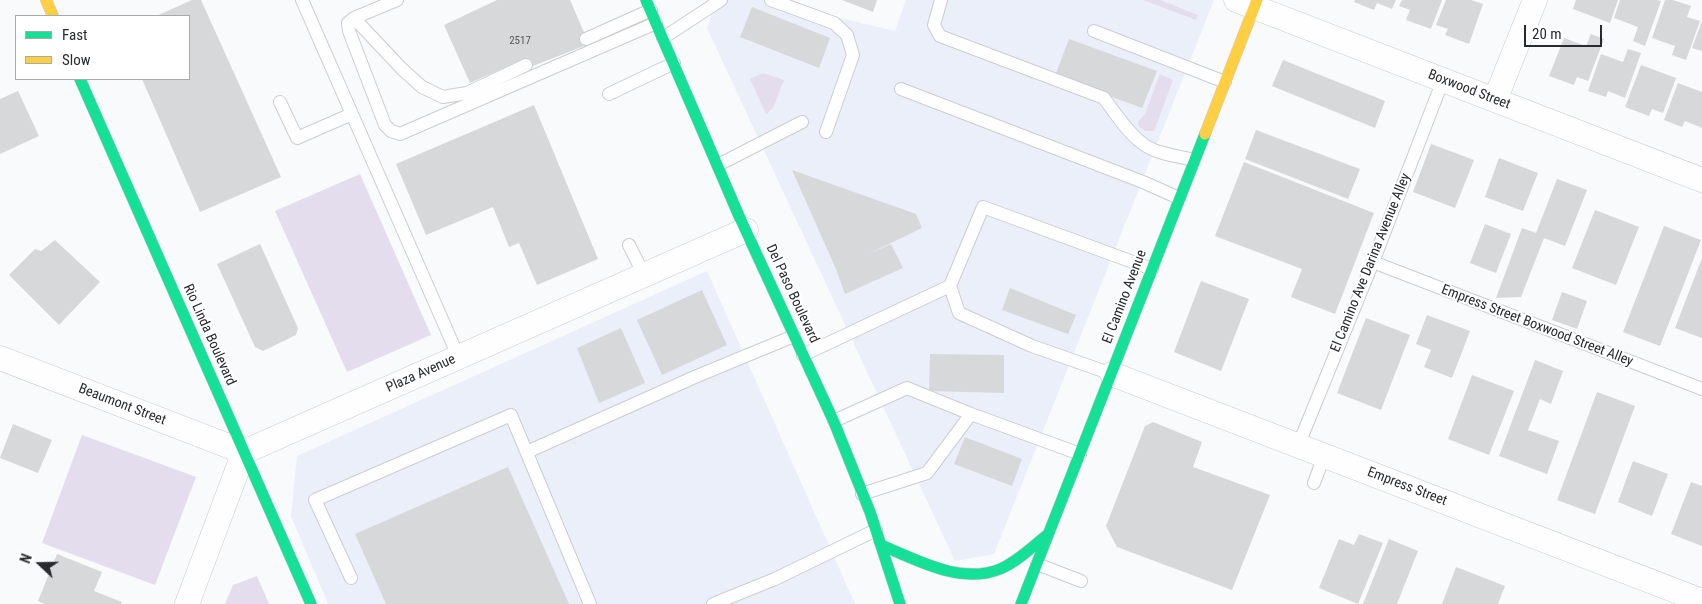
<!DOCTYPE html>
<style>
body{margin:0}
#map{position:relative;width:1702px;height:604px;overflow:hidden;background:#f8fafc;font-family:"Roboto Condensed",sans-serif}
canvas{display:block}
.legend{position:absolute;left:15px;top:15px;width:175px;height:65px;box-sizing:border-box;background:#fff;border:1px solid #a9aaab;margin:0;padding:6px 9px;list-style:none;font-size:15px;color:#282a2d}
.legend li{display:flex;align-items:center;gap:10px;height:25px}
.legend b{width:25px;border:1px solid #a9aaab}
.north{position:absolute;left:15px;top:539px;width:50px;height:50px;-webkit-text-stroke:4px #fff;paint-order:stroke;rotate:291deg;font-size:14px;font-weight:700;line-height:20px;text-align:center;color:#282a2d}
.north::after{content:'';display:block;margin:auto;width:18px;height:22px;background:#282a2d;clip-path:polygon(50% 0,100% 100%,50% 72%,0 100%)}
.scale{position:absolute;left:1524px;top:25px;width:78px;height:22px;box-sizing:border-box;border:2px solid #282a2d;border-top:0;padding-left:6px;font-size:15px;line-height:18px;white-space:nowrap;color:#282a2d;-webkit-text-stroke:4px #fff;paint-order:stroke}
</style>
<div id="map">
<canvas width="1702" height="604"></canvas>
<ul class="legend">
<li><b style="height:6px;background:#16e098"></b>Fast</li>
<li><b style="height:6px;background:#ffcf43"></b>Slow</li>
</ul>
<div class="north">N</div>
<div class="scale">20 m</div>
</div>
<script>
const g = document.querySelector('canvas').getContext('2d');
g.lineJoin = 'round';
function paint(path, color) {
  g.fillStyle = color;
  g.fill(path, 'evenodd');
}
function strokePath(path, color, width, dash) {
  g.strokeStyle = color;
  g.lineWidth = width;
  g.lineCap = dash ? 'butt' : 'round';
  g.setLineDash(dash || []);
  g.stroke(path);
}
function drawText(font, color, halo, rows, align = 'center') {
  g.font = font + ' "Roboto Condensed",sans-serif';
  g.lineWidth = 4;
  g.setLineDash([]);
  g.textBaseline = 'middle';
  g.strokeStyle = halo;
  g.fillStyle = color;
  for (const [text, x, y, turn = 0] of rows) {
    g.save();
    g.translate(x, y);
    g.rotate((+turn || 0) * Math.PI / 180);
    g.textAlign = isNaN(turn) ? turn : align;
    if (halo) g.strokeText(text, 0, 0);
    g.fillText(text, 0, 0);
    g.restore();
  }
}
const built = new Path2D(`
 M 717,0 L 764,0 L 895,31 L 906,0 L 1214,0 L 994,554 L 955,561 L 707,28 Z
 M 707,271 L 855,604 L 328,604 L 291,516 L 297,456 Z`);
const green = new Path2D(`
 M 1143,0 L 1160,0 L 1198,15 L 1196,20 Z
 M 763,73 L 784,80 L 773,108 L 766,114 L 750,79 Z
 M 1160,74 L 1173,80 L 1154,131 L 1146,131 L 1139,127 L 1138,122 L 1145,114 Z
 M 360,174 L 431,335 L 347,372 L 275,211 Z
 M 82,435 L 196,477 L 155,585 L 42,543 Z
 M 257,576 L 269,604 L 225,604 L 233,585 Z`);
const building = new Path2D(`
 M 192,0 L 201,0 L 281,177 L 200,212 L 142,79 L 189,79 L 189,16 L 156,16 Z
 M 497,0 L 570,0 L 589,44 L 528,68 L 524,59 L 470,83 L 444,25 Z
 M 842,0 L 877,0 L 873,12 Z
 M 1355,0 L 1396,0 L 1392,9 L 1377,3 L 1374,10 L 1354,2 Z
 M 1402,0 L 1442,0 L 1431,29 L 1406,20 L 1410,10 L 1399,6 Z
 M 1446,0 L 1471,0 L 1483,4 L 1469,44 L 1445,35 L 1448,29 L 1436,25 Z
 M 1576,0 L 1618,0 L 1610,23 L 1573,9 Z
 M 1620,0 L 1657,0 L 1661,1 L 1645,46 L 1633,41 L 1638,27 L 1614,18 Z
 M 1665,0 L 1673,0 L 1691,6 L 1687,17 L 1700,21 L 1686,60 L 1672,55 L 1675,46 L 1652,38 Z
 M 752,7 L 830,38 L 819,68 L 740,37 Z
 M 1702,21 L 1702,51 L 1692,48 Z
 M 1591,34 L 1604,39 L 1588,81 L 1577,77 L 1574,85 L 1549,76 L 1564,38 L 1586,46 Z
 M 1069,39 L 1157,71 L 1142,108 L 1055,76 Z
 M 1628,49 L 1641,53 L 1625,98 L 1608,91 L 1606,97 L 1588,91 L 1601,54 L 1623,62 Z
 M 1283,60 L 1385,101 L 1375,128 L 1272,86 Z
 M 1641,65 L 1676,78 L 1663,113 L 1652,109 L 1649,116 L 1625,107 Z
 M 1678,83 L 1702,92 L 1702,128 L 1685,121 L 1682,127 L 1664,120 Z
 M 18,91 L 39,136 L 0,154 L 0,99 Z
 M 534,105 L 598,259 L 537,285 L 519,243 L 509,247 L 493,207 L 426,235 L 396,164 Z
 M 1256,130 L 1360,169 L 1348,199 L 1245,159 Z
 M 1431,144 L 1474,160 L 1455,208 L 1413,192 Z
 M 1499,158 L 1538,173 L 1523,211 L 1485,197 Z
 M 1244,162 L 1374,213 L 1335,314 L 1291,297 L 1302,269 L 1215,236 Z
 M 792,170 L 916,214 L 922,228 L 866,255 L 891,244 L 903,268 L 845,294 L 836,269 Z
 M 1557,179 L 1587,190 L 1565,246 L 1544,238 L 1521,297 L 1496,298 L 1522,228 L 1536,233 Z
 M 1595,210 L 1639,227 L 1616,285 L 1572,268 Z
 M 1485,224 L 1511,234 L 1496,273 L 1470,263 Z
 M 1664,226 L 1701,240 L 1660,346 L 1623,332 Z
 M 55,240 L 100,282 L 59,325 L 9,275 L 35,249 L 41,251 Z
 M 260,244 L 298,328 L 296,335 L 263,351 L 255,347 L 217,264 Z
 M 1702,258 L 1702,338 L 1675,328 Z
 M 1201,281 L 1249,299 L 1221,371 L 1174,352 Z
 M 1010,288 L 1076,315 L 1068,334 L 1002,310 Z
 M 702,290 L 727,345 L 662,375 L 637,320 Z
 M 1562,292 L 1587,301 L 1577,329 L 1552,320 Z
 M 1427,315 L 1470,331 L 1452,378 L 1424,367 L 1431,350 L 1416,344 Z
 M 1366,318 L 1410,335 L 1381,410 L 1337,393 Z
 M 621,328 L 645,383 L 599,403 L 577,348 Z
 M 930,354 L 1004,355 L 1004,393 L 929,391 Z
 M 1535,360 L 1563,371 L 1551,404 L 1540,399 L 1528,430 L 1559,441 L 1547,474 L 1499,456 Z
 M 1472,375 L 1514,391 L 1489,455 L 1448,439 Z
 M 1597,392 L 1635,406 L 1595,514 L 1557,500 Z
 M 1153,422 L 1202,442 L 1193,467 L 1270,495 L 1232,590 L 1117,547 L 1106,526 L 1145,426 Z
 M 13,424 L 52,440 L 38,473 L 0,458 Z
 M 965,437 L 1022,459 L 1012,486 L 954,464 Z
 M 1633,461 L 1668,474 L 1652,516 L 1618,502 Z
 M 508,467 L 569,604 L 386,604 L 355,534 Z
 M 1691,482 L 1702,486 L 1702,546 L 1671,534 Z
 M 1359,534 L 1383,543 L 1358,604 L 1319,588 L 1339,539 L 1354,545 Z
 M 1389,539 L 1418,551 L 1397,604 L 1363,604 Z
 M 57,554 L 102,572 L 94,591 L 122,602 L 121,604 L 45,604 L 38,601 Z
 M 1456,567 L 1505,586 L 1498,604 L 1442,604 Z`);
const lane = new Path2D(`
 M 302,0 L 459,358
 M 397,0 L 354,18 L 348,23 L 349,31 L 385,125 L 391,131 L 400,134 L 656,23
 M 771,0 L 834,23 L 847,35 L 853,55 L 826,132
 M 941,0 L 934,25 L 940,36 L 1104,98 C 1114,112 1128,133 1142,143 C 1155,154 1178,156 1194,160
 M 354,18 L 402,69 L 422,87 L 443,97 L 467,93 L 526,65
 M 1094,31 L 1225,82
 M 663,38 L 721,0
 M 586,39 L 651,10
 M 901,89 L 1143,182 L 1179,198
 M 609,94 L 674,63
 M 280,102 L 297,138 L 352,114
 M 718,165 L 802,122
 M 629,245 L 644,275
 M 1373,262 L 1702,389
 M 950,286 L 959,313 L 1032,346 L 1112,374
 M 803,355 L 950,286 L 983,207 L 1152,269
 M 834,421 L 907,388 L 971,414 L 1080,454
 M 1298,446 L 1373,262 L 1443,80
 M 527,452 L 697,376 L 794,336
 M 1314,483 L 1324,456
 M 862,494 L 927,473 L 971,414
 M 1037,564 L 1081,581
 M 351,578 L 315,500 L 511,415 L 590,604
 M 713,604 L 775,579 L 876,530`);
const street = new Path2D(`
 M 1236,0 L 1702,180
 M 1495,100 L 1535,0
 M 0,358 L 244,452
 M 1112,374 L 1702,601
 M 187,604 L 244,452 L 746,230`);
const fast = new Path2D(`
 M 646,0 L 739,216 L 834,422 L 870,512 L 900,604
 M 80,79 L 311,604
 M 881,545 C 917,560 961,585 1000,569 C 1017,562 1032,547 1047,535
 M 1021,604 L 1205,134`);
const slow = new Path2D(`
 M 46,0 L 53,16
 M 1205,134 L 1257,0`);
const numberNames = [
 ["2517",520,41]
];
const streetNames = [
 ["Boxwood Street",1469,90,21],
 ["El Camino Ave Darina Avenue Alley",1371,263,-68],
 ["Del Paso Boulevard",792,294,65],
 ["El Camino Avenue",1125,297,-69],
 ["Empress Street Boxwood Street Alley",1537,326,21],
 ["Rio Linda Boulevard",209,335,66],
 ["Plaza Avenue",421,374,-24],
 ["Beaumont Street",122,405,21],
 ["Empress Street",1407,487,21]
];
paint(built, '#ebeff9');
paint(green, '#e3dded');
paint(building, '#d6d8da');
strokePath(lane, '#cccdd0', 14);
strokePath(street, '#cccdd0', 25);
strokePath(fast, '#cccdd0', 12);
strokePath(slow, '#cccdd0', 12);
strokePath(lane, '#fefeff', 12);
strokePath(street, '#fefeff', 24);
strokePath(fast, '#16e098', 11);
strokePath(slow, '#ffcf43', 11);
drawText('11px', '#545658', null, numberNames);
drawText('14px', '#282a2d', '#fff', streetNames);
</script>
